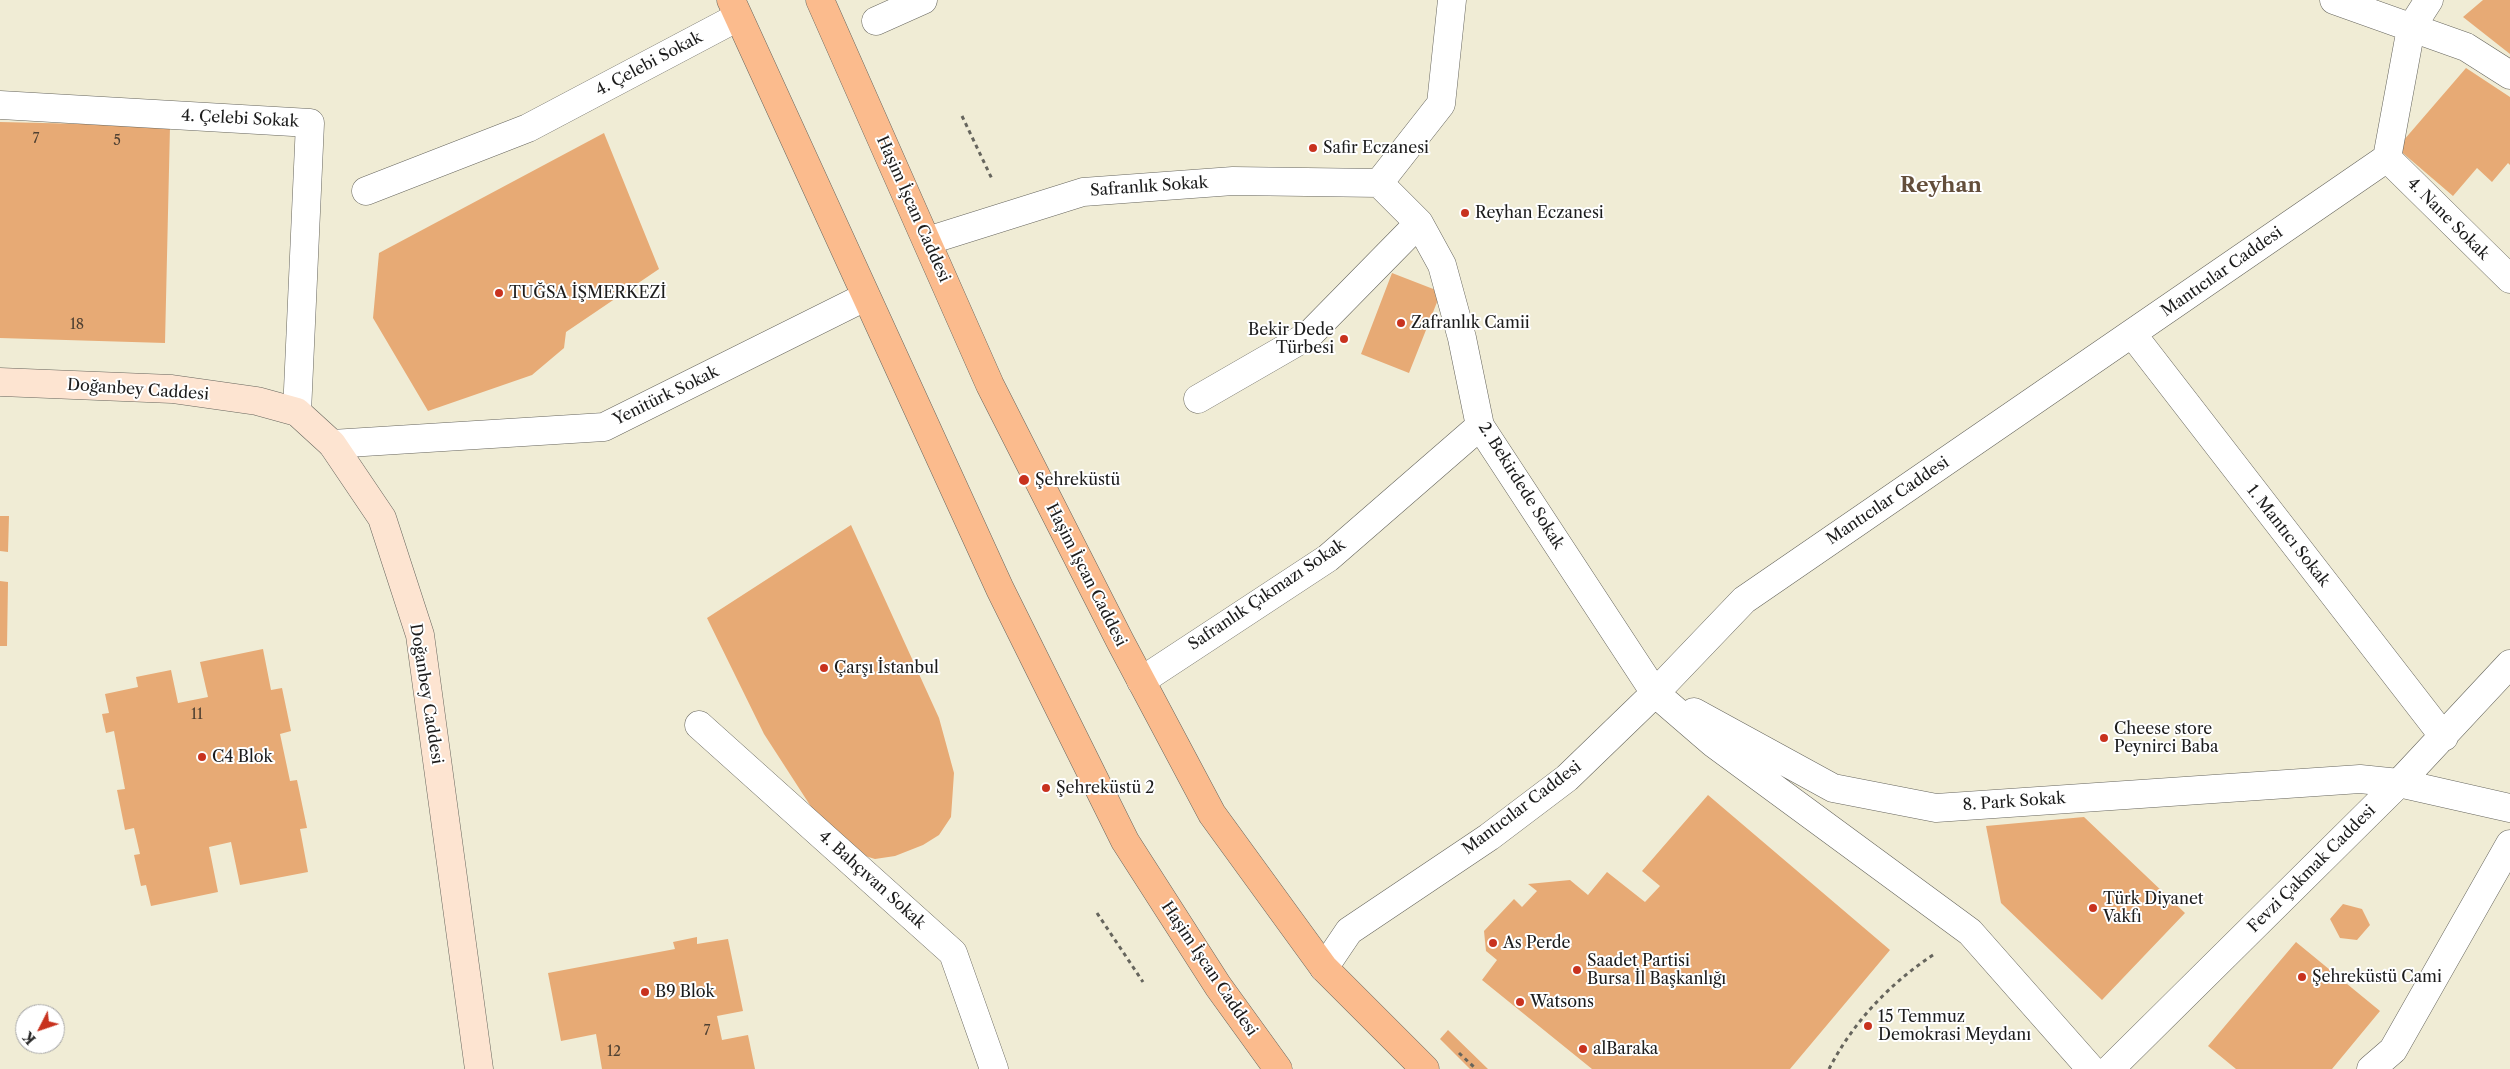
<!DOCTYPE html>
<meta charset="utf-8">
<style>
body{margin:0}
#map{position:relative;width:2510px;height:1069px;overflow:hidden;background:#f0ecd5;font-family:"Libre Caslon Text",serif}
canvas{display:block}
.north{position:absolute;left:15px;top:1004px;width:50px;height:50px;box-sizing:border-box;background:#fff;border:1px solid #a4a4a4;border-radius:50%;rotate:229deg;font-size:14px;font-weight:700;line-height:20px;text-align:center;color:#1c1c1c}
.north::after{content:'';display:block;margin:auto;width:18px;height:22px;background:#c8321e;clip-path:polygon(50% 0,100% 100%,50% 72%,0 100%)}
</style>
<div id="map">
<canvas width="2510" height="1069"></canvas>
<div class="north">K</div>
</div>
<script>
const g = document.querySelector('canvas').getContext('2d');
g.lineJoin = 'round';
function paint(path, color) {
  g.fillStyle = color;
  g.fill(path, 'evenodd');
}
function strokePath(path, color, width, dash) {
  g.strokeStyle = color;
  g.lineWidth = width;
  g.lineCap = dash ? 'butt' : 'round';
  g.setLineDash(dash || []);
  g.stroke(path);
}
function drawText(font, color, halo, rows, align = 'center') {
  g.font = font + ' "Libre Caslon Text",serif';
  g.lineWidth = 4;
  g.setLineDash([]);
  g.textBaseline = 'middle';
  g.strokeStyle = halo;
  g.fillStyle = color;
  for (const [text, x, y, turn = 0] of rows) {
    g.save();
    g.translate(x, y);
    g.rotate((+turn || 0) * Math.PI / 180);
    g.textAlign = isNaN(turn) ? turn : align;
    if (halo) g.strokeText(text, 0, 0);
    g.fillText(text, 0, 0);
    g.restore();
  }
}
const building = new Path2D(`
 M 2483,0 L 2510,0 L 2510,54 L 2463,17 Z
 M 2466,68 L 2510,97 L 2510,165 L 2508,163 L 2492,182 L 2477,168 L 2453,196 L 2397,148 Z
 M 0,122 L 170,126 L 165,343 L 0,338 Z
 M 604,133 L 659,269 L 566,332 L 564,348 L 532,375 L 428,411 L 373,318 L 379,253 Z
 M 1392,273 L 1441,292 L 1409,373 L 1361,354 Z
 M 0,516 L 9,516 L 8,552 L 0,551 Z
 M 851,525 L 939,718 L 954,773 L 951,817 L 939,835 L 923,845 L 895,856 L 875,859 L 852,852 L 828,833 L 764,734 L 707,618 Z
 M 0,581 L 8,582 L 7,646 L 0,646 Z
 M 263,649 L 271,690 L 282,688 L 291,731 L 280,734 L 290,781 L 297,780 L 307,828 L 300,829 L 308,872 L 240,885 L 231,842 L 209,847 L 218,892 L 151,906 L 146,885 L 141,886 L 134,855 L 140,854 L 134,828 L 125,830 L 117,790 L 125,789 L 114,731 L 106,733 L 102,714 L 109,713 L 105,694 L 138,687 L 136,677 L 171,670 L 178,703 L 208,697 L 200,662 Z
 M 1708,795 L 1890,950 L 1790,1069 L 1592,1069 L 1482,980 L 1497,960 L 1486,951 L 1484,931 L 1514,899 L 1522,907 L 1537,891 L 1528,884 L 1570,880 L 1588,895 L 1607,872 L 1645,902 L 1660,886 L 1642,871 Z
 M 2084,817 L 2185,913 L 2102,1000 L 2001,903 L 1986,826 Z
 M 2343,904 L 2362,909 L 2370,925 L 2357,940 L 2340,938 L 2330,919 Z
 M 697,937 L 697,944 L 728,939 L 743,1011 L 717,1016 L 722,1040 L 748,1035 L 755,1069 L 602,1069 L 596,1034 L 561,1041 L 548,973 L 675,949 L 673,942 Z
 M 2296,942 L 2380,1011 L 2332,1069 L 2236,1069 L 2208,1046 Z
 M 1448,1030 L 1488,1069 L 1470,1069 L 1440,1039 Z`);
const path = new Path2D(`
 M 962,116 L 992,179
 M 1097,913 L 1143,982
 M 1459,1053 L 1476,1069
 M 1829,1069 C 1853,1022 1891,982 1936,953`);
const street = new Path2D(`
 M 1452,0 L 1441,104 L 1379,183 L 1419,223 L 1442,265 L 1462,338 L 1480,426 L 1655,693 L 1713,743 L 1970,932 L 2091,1069
 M 2334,0 L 2466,47 L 2510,75
 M 876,21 L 923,0
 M 0,105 L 310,123 L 297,412
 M 2387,158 L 2510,279
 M 366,191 L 528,128 L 738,17
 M 927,241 L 1083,192 L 1233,181 L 1379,183
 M 2133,335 L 2444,737
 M 1198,399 L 1309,335 L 1419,223
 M 332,444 L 604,427 L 865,297
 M 1141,681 L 1328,558 L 1480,426
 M 1694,712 L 1833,788 L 1936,808 L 2360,779 L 2399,783 L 2510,808
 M 699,725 L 953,953 L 994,1069
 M 1324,968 L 1349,931 L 1489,837 L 1567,778 L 1655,693 L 1744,600 L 2387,158 L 2411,28 L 2429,0
 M 2110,1069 L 2399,783 L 2510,664
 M 2371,1069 L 2393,1050 L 2510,844`);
const secondary = new Path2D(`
 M 0,382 L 172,389 L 257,401 L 297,412 L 332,444 L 382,518 L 420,635 L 479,1069`);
const primary = new Path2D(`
 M 731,0 L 1000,589 L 1125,841 L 1218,986 L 1278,1069
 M 820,0 L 990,385 L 1120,641 L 1212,814 L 1324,968 L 1425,1069`);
const markers = [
 [1313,148,5,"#c8321e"],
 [1465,213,5,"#c8321e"],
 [499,293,5,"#c8321e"],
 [1401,323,5,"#c8321e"],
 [1344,339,5,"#c8321e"],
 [1024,480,6,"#c8321e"],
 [824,668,5,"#c8321e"],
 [2104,738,5,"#c8321e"],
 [202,757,5,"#c8321e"],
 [1046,788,5,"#c8321e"],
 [2093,908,5,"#c8321e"],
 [1493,943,5,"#c8321e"],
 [1577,970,5,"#c8321e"],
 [2302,977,5,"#c8321e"],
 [645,992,5,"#c8321e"],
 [1520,1002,5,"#c8321e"],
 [1868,1026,5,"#c8321e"],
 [1583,1049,5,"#c8321e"]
];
const numberNames = [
 ["7",36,139],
 ["5",117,141],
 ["18",77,325],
 ["11",197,715],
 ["7",707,1031],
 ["12",614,1052]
];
const streetNames = [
 ["4. Çelebi Sokak",649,64,-28],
 ["4. Çelebi Sokak",240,119,3],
 ["Safranlık Sokak",1149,187,-4],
 ["Haşim İşcan Caddesi",913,209,66],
 ["4. Nane Sokak",2448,219,45],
 ["Mantıcılar Caddesi",2222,272,-35],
 ["Doğanbey Caddesi",138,390,4],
 ["Yenitürk Sokak",666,396,-26],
 ["2. Bekirdede Sokak",1521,486,58],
 ["Mantıcılar Caddesi",1888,501,-34],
 ["1. Mantıcı Sokak",2288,536,52],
 ["Haşim İşcan Caddesi",1086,575,63],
 ["Safranlık Çıkmazı Sokak",1267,595,-34],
 ["Doğanbey Caddesi",426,694,81],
 ["8. Park Sokak",2014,802,-4],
 ["Mantıcılar Caddesi",1522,808,-37],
 ["Fevzi Çakmak Caddesi",2312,869,-45],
 ["4. Bahçıvan Sokak",872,880,42],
 ["Haşim İşcan Caddesi",1209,969,56]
];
const poiNames = [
 ["Safir Eczanesi",1323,148],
 ["Reyhan Eczanesi",1475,213],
 ["TUĞSA İŞMERKEZİ",509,293],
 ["Zafranlık Camii",1411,323],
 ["Bekir Dede",1334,330,"right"],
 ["Türbesi",1334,348,"right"],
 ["Şehreküstü",1035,480],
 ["Çarşı İstanbul",834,668],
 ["Cheese store",2114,729],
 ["Peynirci Baba",2114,747],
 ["C4 Blok",212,757],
 ["Şehreküstü 2",1056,788],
 ["Türk Diyanet",2103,899],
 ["Vakfı",2103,917],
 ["As Perde",1503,943],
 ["Saadet Partisi",1587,961],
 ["Bursa İl Başkanlığı",1587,979],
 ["Şehreküstü Cami",2312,977],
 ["B9 Blok",655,992],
 ["Watsons",1530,1002],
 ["15 Temmuz",1878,1017],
 ["Demokrasi Meydanı",1878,1035],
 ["alBaraka",1593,1049]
];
const districtNames = [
 ["Reyhan",1941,186]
];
paint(building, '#e7aa75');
strokePath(street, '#66655d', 29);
strokePath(secondary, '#66655d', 29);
strokePath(primary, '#66655d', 29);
strokePath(path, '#66655d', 3, [4, 4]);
strokePath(street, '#fff', 28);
strokePath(secondary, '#fde4d1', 28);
strokePath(primary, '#fbbb8d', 28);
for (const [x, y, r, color] of markers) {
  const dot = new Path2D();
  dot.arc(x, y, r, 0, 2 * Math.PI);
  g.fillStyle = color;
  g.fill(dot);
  strokePath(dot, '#fff', 2);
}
drawText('14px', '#4f4032', null, numberNames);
drawText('16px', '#1c1c1c', '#fff', streetNames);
drawText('16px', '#1c1c1c', '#fff', poiNames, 'left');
drawText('bold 21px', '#634e3b', '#fff', districtNames);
</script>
